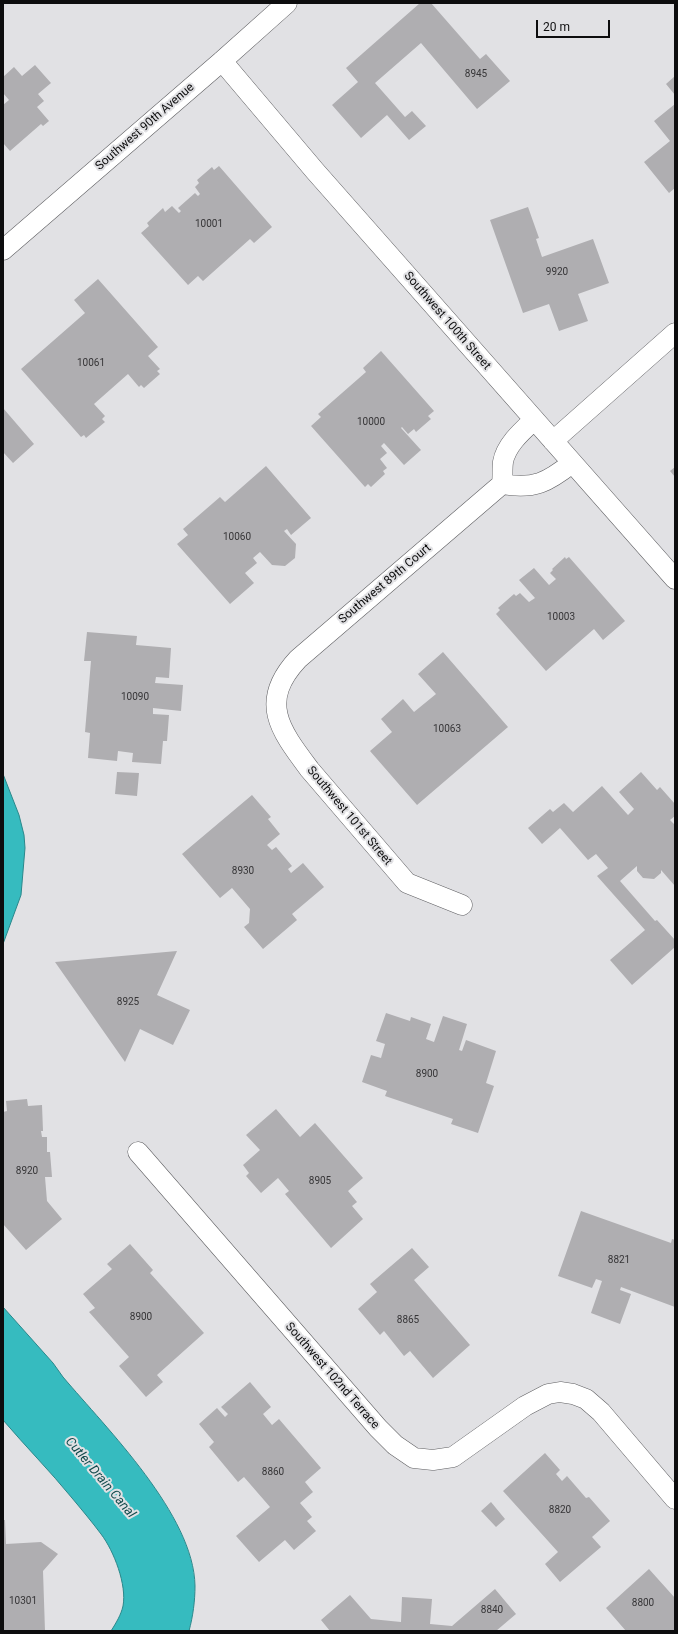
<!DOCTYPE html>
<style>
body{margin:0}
#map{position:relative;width:678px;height:1634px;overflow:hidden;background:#e1e1e4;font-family:Roboto,sans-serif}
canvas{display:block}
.frame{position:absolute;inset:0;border:4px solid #0d0d0e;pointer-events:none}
.scale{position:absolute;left:536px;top:20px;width:74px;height:18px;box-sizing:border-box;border:2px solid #0d0d0e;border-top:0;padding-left:5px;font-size:12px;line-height:14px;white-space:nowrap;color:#0d0d0e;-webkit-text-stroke:3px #e1e1e4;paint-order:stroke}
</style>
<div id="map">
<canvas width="678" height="1634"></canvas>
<div class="frame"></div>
<div class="scale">20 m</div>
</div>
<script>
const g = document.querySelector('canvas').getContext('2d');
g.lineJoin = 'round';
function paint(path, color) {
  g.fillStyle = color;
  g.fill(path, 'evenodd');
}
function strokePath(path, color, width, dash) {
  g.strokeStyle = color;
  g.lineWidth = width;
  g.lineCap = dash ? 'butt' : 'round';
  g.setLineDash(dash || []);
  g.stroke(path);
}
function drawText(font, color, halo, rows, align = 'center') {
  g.font = font + ' Roboto,sans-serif';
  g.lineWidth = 4;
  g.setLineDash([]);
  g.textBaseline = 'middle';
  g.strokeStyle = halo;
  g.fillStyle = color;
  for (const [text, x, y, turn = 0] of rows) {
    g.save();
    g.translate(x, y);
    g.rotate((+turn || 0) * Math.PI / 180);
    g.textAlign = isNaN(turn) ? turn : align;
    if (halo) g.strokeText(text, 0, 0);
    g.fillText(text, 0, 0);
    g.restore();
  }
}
const water = new Path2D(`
 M 3,774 L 19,815 L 24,835 L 25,848 L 21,895 L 3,944 Z
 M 3,1307 L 53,1363 L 63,1377 C 107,1429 194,1515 195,1586 C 195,1601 193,1616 189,1631 L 111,1631 C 116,1623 121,1615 123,1606 C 127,1585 114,1551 101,1534 C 92,1522 82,1510 72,1498 C 50,1471 26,1447 3,1420 Z`);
const building = new Path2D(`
 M 420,3 L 431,3 L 480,59 L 486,54 L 510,81 L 477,109 L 421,43 L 375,83 L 405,117 L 412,111 L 426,126 L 409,140 L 387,115 L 361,138 L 332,105 L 358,82 L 346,68 Z
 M 35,65 L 51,83 L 38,94 L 44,101 L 37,107 L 49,121 L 43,126 L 41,124 L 10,151 L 3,143 L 3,105 L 9,100 L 3,93 L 3,77 L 14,67 L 22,76 Z
 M 675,76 L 675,95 L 666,84 Z
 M 675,104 L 675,188 L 669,193 L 644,162 L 670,141 L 654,121 Z
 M 219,166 L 272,227 L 254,243 L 250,239 L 203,281 L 198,276 L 188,285 L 141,233 L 149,226 L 147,223 L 163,208 L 165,212 L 172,206 L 179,213 L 181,211 L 178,208 L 195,193 L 198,196 L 200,194 L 195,187 L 199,183 L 197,180 L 212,167 L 214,170 Z
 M 528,207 L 539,238 L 536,239 L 542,257 L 593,239 L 609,283 L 578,294 L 588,321 L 559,331 L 549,304 L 523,313 L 490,220 Z
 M 98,279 L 158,347 L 148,356 L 160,369 L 157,371 L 160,374 L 144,388 L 141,385 L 139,387 L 128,374 L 94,404 L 105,416 L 102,419 L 105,422 L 86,438 L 84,435 L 81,437 L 21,369 L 85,313 L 74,300 Z
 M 381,351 L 434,411 L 428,416 L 431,419 L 416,432 L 414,429 L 408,434 L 402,427 L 401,428 L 421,450 L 404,465 L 384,443 L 381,446 L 387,453 L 380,459 L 387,468 L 383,471 L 385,474 L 371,487 L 368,484 L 365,487 L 311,426 L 321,417 L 318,414 L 366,372 L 363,368 Z
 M 3,408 L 34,444 L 13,463 L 3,452 Z
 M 266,466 L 311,518 L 291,535 L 287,529 L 284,531 L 296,544 L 295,558 L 285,566 L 272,565 L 260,552 L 253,558 L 257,563 L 245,573 L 254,583 L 230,604 L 177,544 L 188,535 L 183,529 L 220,497 L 225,502 Z
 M 675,467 L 675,477 L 670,471 Z
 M 565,557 L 566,559 L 569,557 L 625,621 L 603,640 L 594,629 L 546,671 L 496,614 L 500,610 L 498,608 L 514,594 L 516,596 L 520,593 L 529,602 L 535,598 L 519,580 L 534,568 L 549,585 L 556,579 L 550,573 L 553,570 L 552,569 Z
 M 87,632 L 137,636 L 136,645 L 171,648 L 169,678 L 156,677 L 155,683 L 183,685 L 181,711 L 153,708 L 153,714 L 169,715 L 167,741 L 163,741 L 161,764 L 132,762 L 133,753 L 118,751 L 117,761 L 88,758 L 90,733 L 85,732 L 91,661 L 84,661 Z
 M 443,652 L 508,727 L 417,805 L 370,751 L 392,732 L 381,719 L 403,699 L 414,712 L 436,694 L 418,674 Z
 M 117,772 L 139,773 L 137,796 L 115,794 Z
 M 641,772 L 657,790 L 660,787 L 675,804 L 675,816 L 670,820 L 675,825 L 675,886 L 661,870 L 661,873 L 654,879 L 643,878 L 637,871 L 637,866 L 620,881 L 655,921 L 657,920 L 675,940 L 675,947 L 632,985 L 610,960 L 645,930 L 597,876 L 608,868 L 596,854 L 588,860 L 560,828 L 542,844 L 528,828 L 550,809 L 553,812 L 564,803 L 573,812 L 602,786 L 628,815 L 634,809 L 619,792 Z
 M 252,795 L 271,817 L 268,819 L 280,834 L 267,845 L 272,850 L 276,847 L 292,866 L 288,869 L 291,873 L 303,863 L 324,887 L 292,914 L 297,920 L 263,949 L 244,927 L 249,923 L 250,909 L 232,888 L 220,898 L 182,854 Z
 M 177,951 L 157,995 L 190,1010 L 173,1045 L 140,1029 L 125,1062 L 55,962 Z
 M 386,1013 L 410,1021 L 411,1017 L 431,1024 L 426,1039 L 434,1042 L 443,1016 L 467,1024 L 459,1050 L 462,1051 L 466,1040 L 496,1051 L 486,1083 L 494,1086 L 478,1133 L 451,1124 L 453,1119 L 385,1096 L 387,1091 L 362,1082 L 371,1055 L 381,1058 L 385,1044 L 376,1041 Z
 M 27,1099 L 28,1106 L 42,1105 L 43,1131 L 41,1131 L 42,1137 L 47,1137 L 47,1152 L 50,1152 L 52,1177 L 45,1177 L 47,1201 L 62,1219 L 26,1250 L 3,1224 L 3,1112 L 7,1111 L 6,1101 Z
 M 276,1109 L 300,1137 L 315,1123 L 363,1178 L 348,1191 L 357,1202 L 352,1206 L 363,1219 L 331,1248 L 285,1194 L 289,1191 L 278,1178 L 261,1193 L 246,1176 L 249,1173 L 243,1165 L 260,1150 L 246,1135 Z
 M 581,1211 L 671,1243 L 672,1239 L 675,1240 L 675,1307 L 621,1287 L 620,1290 L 631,1294 L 620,1324 L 591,1313 L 602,1281 L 596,1279 L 592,1288 L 558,1276 Z
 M 130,1244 L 153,1270 L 150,1273 L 204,1333 L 157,1375 L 163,1382 L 146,1397 L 119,1366 L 129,1357 L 89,1312 L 95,1308 L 83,1294 L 112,1269 L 107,1264 Z
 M 412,1248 L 429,1267 L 414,1280 L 470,1345 L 433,1378 L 410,1351 L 404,1356 L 384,1331 L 380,1335 L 358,1309 L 377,1292 L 370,1284 Z
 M 250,1382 L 271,1407 L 263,1414 L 272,1425 L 279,1419 L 321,1468 L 305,1482 L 313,1492 L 300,1503 L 312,1517 L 307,1521 L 316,1531 L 294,1550 L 285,1540 L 259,1562 L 236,1536 L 270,1507 L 244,1477 L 238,1482 L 209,1447 L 214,1442 L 199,1424 L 217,1408 L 225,1417 L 228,1414 L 221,1407 Z
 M 545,1453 L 560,1470 L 556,1474 L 562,1481 L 567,1476 L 586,1498 L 589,1497 L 610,1521 L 592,1537 L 601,1547 L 560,1582 L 545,1564 L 558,1552 L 503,1491 Z
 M 491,1502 L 505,1519 L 496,1527 L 481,1511 Z
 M 3,1520 L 5,1520 L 6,1544 L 41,1542 L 58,1554 L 43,1571 L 45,1631 L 3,1631 Z
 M 649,1569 L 675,1598 L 675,1631 L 626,1631 L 606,1608 Z
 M 495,1589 L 516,1614 L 496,1631 L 330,1631 L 321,1620 L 350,1595 L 371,1619 L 401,1622 L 402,1597 L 432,1599 L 430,1624 L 452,1626 Z`);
const street = new Path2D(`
 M 222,61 L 315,171 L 675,579
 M 3,250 L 222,61 L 287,3
 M 553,441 L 675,333
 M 502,484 C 534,490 548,482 572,463
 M 502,484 C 503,477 502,469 503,462 C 506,445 522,431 534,420
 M 462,905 L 407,883 L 310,770 C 280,730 258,702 298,659 L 502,484
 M 138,1152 L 378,1428 L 395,1445 L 414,1458 L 433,1460 L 453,1457 L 525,1406 L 548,1394 L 560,1392 L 573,1394 L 586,1399 L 601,1412 L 675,1499`);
const numberNames = [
 ["8945",476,74],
 ["10001",209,224],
 ["9920",557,272],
 ["10061",91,363],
 ["10000",371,422],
 ["10060",237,537],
 ["10003",561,617],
 ["10090",135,697],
 ["10063",447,729],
 ["8930",243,871],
 ["8925",128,1002],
 ["8900",427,1074],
 ["8920",27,1171],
 ["8905",320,1181],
 ["8821",619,1260],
 ["8900",141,1317],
 ["8865",408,1320],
 ["8860",273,1472],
 ["8820",560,1510],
 ["10301",23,1601],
 ["8800",643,1603],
 ["8840",492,1610]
];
const streetNames = [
 ["Southwest 90th Avenue",145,127,-41],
 ["Southwest 100th Street",447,321,49],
 ["Southwest 89th Court",385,584,-40],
 ["Southwest 101st Street",349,816,50],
 ["Southwest 102nd Terrace",332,1376,49]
];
const waterNames = [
 ["Cutler Drain Canal",100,1478,50]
];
paint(water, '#36bbbf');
strokePath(water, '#2a878a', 1);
paint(building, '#afaeb1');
strokePath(street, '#5f5f62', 21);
strokePath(street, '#fff', 20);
drawText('10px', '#363537', null, numberNames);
drawText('12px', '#0d0d0e', '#e1e1e4', streetNames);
drawText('italic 13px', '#124a4c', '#e1e1e4', waterNames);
</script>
